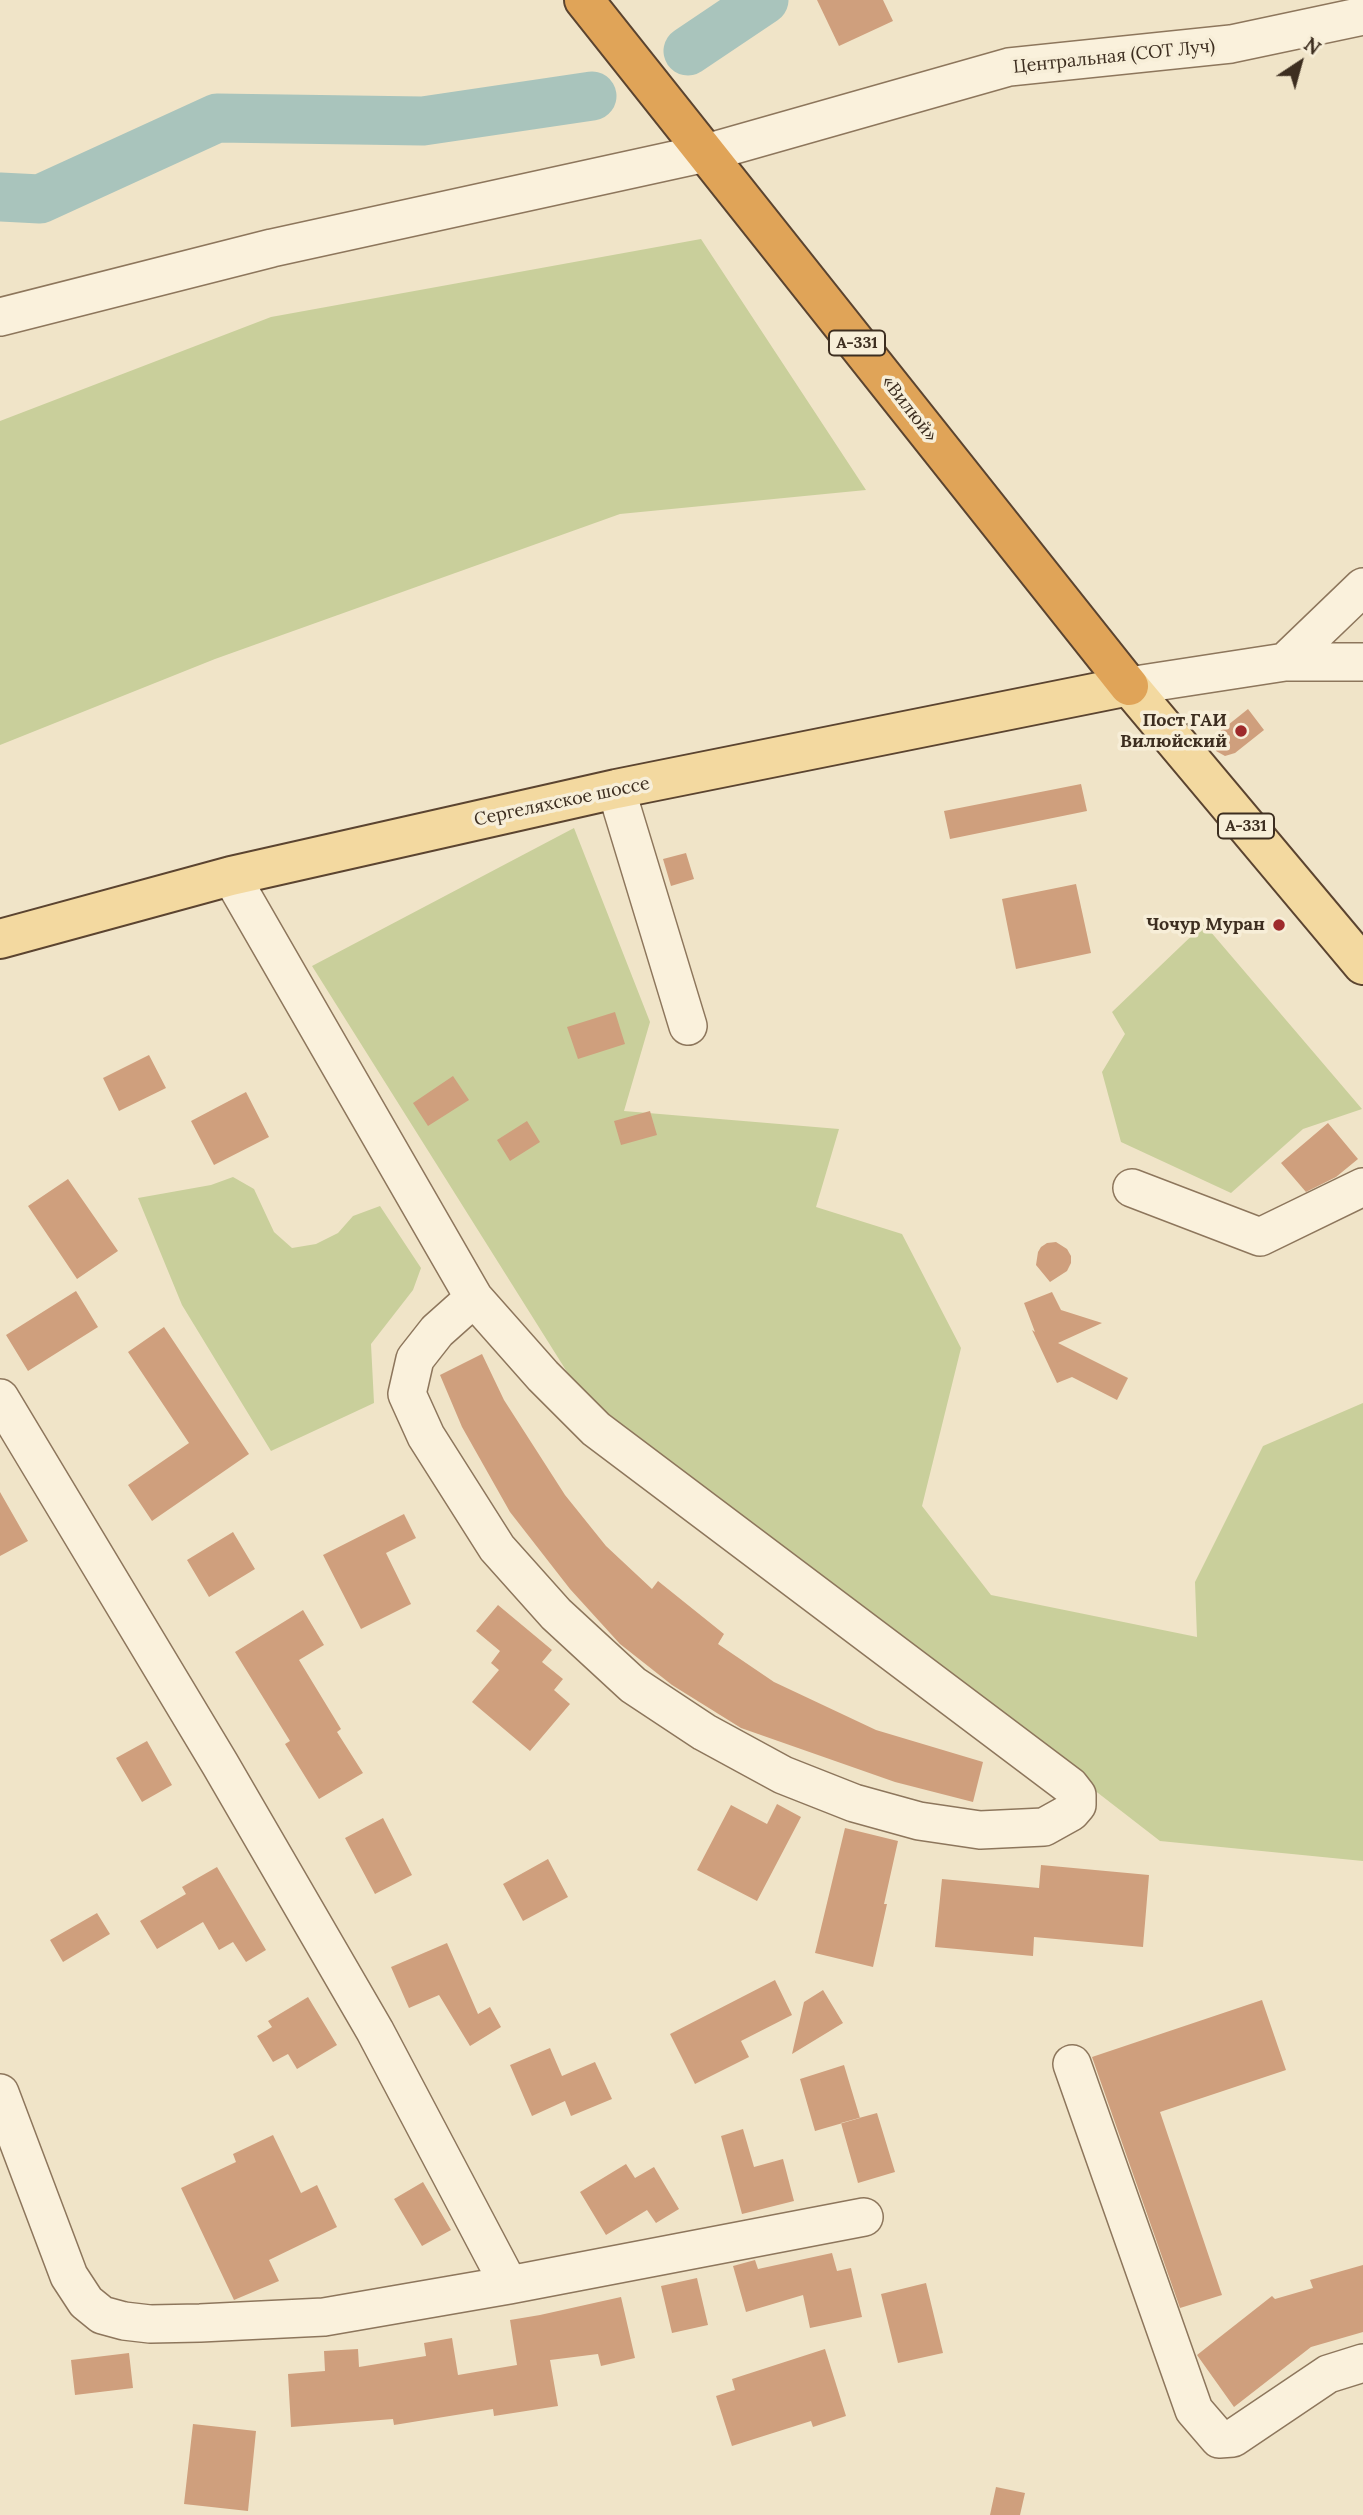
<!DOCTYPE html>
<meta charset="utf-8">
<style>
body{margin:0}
#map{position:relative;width:1363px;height:2515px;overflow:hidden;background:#f0e4c8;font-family:Lora,serif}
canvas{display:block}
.north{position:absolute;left:1265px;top:28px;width:70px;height:70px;-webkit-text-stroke:5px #f7eed8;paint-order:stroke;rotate:36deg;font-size:19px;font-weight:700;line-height:28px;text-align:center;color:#3d2e20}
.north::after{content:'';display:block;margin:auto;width:24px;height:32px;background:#3d2e20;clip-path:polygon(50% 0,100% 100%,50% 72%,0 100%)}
</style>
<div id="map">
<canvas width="1363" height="2515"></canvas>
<div class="north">N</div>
</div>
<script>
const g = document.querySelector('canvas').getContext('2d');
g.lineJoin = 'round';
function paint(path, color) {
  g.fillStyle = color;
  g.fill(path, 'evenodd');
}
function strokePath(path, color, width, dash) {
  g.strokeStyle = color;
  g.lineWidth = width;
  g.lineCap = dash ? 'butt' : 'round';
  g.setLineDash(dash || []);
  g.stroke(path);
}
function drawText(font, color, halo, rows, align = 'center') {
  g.font = font + ' Lora,serif';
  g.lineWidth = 7;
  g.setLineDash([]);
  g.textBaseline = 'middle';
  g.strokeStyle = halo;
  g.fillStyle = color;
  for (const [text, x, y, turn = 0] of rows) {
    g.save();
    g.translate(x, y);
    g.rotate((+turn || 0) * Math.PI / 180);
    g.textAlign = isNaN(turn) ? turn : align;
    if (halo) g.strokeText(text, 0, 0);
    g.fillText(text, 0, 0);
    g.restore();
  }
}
const green = new Path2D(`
 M 701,239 L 866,490 L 620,514 L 215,659 L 0,745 L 0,421 L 271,317 Z
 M 574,828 L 650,1022 L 624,1111 L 839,1129 L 816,1207 L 902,1234 L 961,1348 L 922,1506 L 991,1595 L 1197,1637 L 1195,1582 L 1263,1446 L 1363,1403 L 1363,1861 L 1160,1841 L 579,1391 L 312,966 Z
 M 1204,924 L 1362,1109 L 1303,1129 L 1231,1193 L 1121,1142 L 1102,1072 L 1125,1034 L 1112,1012 Z
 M 233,1177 L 254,1189 L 274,1232 L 292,1248 L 316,1244 L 338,1233 L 353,1216 L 380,1206 L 421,1268 L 413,1290 L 371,1344 L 374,1403 L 271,1451 L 182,1305 L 138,1198 L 211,1185 Z`);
const river = new Path2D(`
 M 688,51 L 764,0
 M 0,197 L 40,199 L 217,118 L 423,121 L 592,96`);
const building = new Path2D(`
 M 817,0 L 883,0 L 893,21 L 839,46 Z
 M 1248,709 L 1264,730 L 1235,753 L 1225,756 L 1216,751 L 1214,741 L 1218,733 Z
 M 1081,784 L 1087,811 L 950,839 L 944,811 Z
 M 686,853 L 694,879 L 671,886 L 663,859 Z
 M 1076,884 L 1091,953 L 1016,969 L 1002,899 Z
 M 615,1012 L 625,1044 L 578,1059 L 567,1027 Z
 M 149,1055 L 166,1088 L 119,1111 L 103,1078 Z
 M 453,1076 L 469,1100 L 428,1126 L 413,1103 Z
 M 246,1092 L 269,1137 L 214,1165 L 191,1121 Z
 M 650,1111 L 657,1135 L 621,1145 L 614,1121 Z
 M 527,1121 L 540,1142 L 510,1161 L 497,1140 Z
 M 1328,1123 L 1358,1159 L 1336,1177 L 1306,1192 L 1281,1163 Z
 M 68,1179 L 118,1251 L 77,1279 L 28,1206 Z
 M 1056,1242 L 1067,1249 L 1071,1256 L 1071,1263 L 1067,1271 L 1050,1282 L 1036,1265 L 1038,1252 L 1041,1247 L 1047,1243 Z
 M 76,1291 L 98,1327 L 28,1371 L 6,1335 Z
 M 1052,1292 L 1061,1310 L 1102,1323 L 1058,1343 L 1128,1378 L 1117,1400 L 1072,1377 L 1057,1383 L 1032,1330 L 1035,1332 L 1024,1303 Z
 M 164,1327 L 249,1454 L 152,1521 L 128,1485 L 189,1443 L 128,1352 Z
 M 482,1354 L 504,1400 L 565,1495 L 606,1546 L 652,1589 L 658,1581 L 724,1634 L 718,1644 L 774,1682 L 876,1730 L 983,1762 L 973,1802 L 895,1782 L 741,1728 L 672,1685 L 620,1644 L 570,1589 L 510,1512 L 462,1427 L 440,1375 Z
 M 0,1492 L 28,1541 L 0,1556 Z
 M 404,1514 L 416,1538 L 386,1553 L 411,1604 L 361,1629 L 323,1555 Z
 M 233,1532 L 255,1569 L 209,1597 L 187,1560 Z
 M 498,1605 L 552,1650 L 542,1662 L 563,1679 L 554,1690 L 570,1704 L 530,1751 L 472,1702 L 499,1670 L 491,1663 L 500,1651 L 476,1631 Z
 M 303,1610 L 324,1645 L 299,1660 L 341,1729 L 337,1732 L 363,1773 L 319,1799 L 285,1744 L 290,1741 L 235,1652 Z
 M 147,1741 L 172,1785 L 142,1802 L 116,1758 Z
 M 777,1804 L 801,1817 L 757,1901 L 697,1870 L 731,1805 L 767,1824 Z
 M 383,1818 L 412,1875 L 375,1894 L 345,1838 Z
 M 845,1828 L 898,1841 L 884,1904 L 887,1904 L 873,1967 L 815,1953 Z
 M 548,1859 L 568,1897 L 523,1921 L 503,1884 Z
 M 1041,1865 L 1149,1875 L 1143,1947 L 1034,1937 L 1033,1956 L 935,1947 L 942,1879 L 1039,1888 Z
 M 217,1867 L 266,1950 L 246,1962 L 233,1942 L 219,1950 L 203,1922 L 157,1949 L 140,1921 L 186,1894 L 182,1887 Z
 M 97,1913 L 110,1934 L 63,1962 L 50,1940 Z
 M 447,1943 L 478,2014 L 490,2007 L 501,2027 L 470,2046 L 439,1995 L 409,2008 L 391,1967 Z
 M 775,1980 L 792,2015 L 741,2041 L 749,2057 L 695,2084 L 670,2034 Z
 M 823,1990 L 843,2023 L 792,2054 L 804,2002 Z
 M 308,1997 L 337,2045 L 297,2069 L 288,2054 L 273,2062 L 257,2036 L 272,2027 L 268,2021 Z
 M 1262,2000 L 1286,2070 L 1160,2112 L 1222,2295 L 1180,2308 L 1092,2057 Z
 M 550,2048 L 562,2076 L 595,2062 L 612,2099 L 571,2116 L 565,2101 L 532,2116 L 510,2065 Z
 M 844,2065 L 860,2118 L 815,2131 L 800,2079 Z
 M 877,2113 L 895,2172 L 858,2183 L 841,2123 Z
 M 743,2129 L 754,2167 L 783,2159 L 794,2201 L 742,2214 L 721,2136 Z
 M 273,2135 L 301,2193 L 317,2185 L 337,2227 L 269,2260 L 279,2281 L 234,2300 L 181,2188 L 236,2162 L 233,2154 Z
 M 626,2164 L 635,2178 L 654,2167 L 679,2209 L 656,2223 L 647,2210 L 606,2235 L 580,2192 Z
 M 423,2182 L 451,2230 L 422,2246 L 394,2199 Z
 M 832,2253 L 837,2271 L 851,2268 L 862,2317 L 810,2328 L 803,2295 L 746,2312 L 733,2266 L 755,2260 L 758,2269 Z
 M 1363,2265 L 1363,2332 L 1311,2347 L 1234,2407 L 1197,2355 L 1272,2296 L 1275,2299 L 1313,2288 L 1310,2280 Z
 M 697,2278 L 708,2325 L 672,2333 L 661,2286 Z
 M 926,2283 L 943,2353 L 898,2363 L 881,2294 Z
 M 621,2297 L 635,2358 L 601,2366 L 598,2354 L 550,2360 L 558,2406 L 494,2416 L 493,2409 L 394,2425 L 393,2419 L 291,2427 L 288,2374 L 325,2371 L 324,2351 L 358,2349 L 359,2367 L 426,2356 L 424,2343 L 452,2338 L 458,2375 L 517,2365 L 510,2320 L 540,2315 Z
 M 825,2349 L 846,2416 L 813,2427 L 811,2421 L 732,2446 L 716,2396 L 735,2390 L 732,2379 Z
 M 129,2353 L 133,2388 L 75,2395 L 71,2360 Z
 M 193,2424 L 256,2431 L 248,2511 L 184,2504 Z
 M 996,2487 L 1025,2493 L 1020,2515 L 990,2515 Z`);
const minor = new Path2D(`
 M 0,317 L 272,248 L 706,153 L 1009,67 L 1231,44 L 1363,16
 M 1285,662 L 1363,587
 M 1129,686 L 1285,662 L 1363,662
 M 616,789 L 688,1026
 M 231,876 L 474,1298 L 543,1376 L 596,1429 L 1070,1786 L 1077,1795 L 1077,1805 L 1071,1812 L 1044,1827 L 980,1830 L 919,1821 L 854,1803 L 783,1775 L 704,1732 L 633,1685 L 556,1614 L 497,1548 L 426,1436 L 407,1394 L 415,1359 L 437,1331 L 474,1298
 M 1132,1188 L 1260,1237 L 1363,1187
 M 0,1398 L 220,1764 L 375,2031 L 509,2285
 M 1072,2064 L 1194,2410 L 1219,2439 L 1233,2438 L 1328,2374 L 1363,2363
 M 0,2093 L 69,2276 L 86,2302 L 102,2315 L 124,2321 L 150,2324 L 200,2323 L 324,2317 L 509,2285 L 864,2217`);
const major = new Path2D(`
 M 0,939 L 231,876 L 616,789 L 1129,686 L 1363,965`);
const highway = new Path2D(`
 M 584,0 L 1129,686`);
const markers = [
 [1241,731,7,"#9e2a2b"],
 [1279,925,7,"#9e2a2b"]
];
const shields = [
 [857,343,56],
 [1246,826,56]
];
const shieldNames = [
 ["А-331",857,343],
 ["А-331",1246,826]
];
const streetNames = [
 ["Центральная (СОТ Луч)",1114,57,-6],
 ["«Вилюй»",909,409,52],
 ["Сергеляхское шоссе",562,802,-12]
];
const poiNames = [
 ["Пост ГАИ",1227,721],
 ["Вилюйский",1227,742],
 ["Чочур Муран",1265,925]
];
paint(green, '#c9cf9b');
strokePath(river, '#a9c4bc', 49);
paint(building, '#cf9f7d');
strokePath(minor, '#8d765c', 40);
strokePath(major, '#5b4430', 42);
strokePath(highway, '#5b4430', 42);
strokePath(minor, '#faf1dc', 37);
strokePath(major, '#f3d9a0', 38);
strokePath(highway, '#e0a458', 38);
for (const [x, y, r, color] of markers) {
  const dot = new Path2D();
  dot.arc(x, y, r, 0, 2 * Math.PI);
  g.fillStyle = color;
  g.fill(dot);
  strokePath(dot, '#f7eed8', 2.5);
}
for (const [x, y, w] of shields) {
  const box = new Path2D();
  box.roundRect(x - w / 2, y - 12.5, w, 25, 5);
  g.fillStyle = '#f7eed8';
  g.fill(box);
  strokePath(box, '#3d2e20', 2);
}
drawText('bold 16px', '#3d2e20', null, shieldNames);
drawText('18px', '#3d2e20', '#f7eed8', streetNames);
drawText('bold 18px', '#3d2e20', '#f7eed8', poiNames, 'right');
</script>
